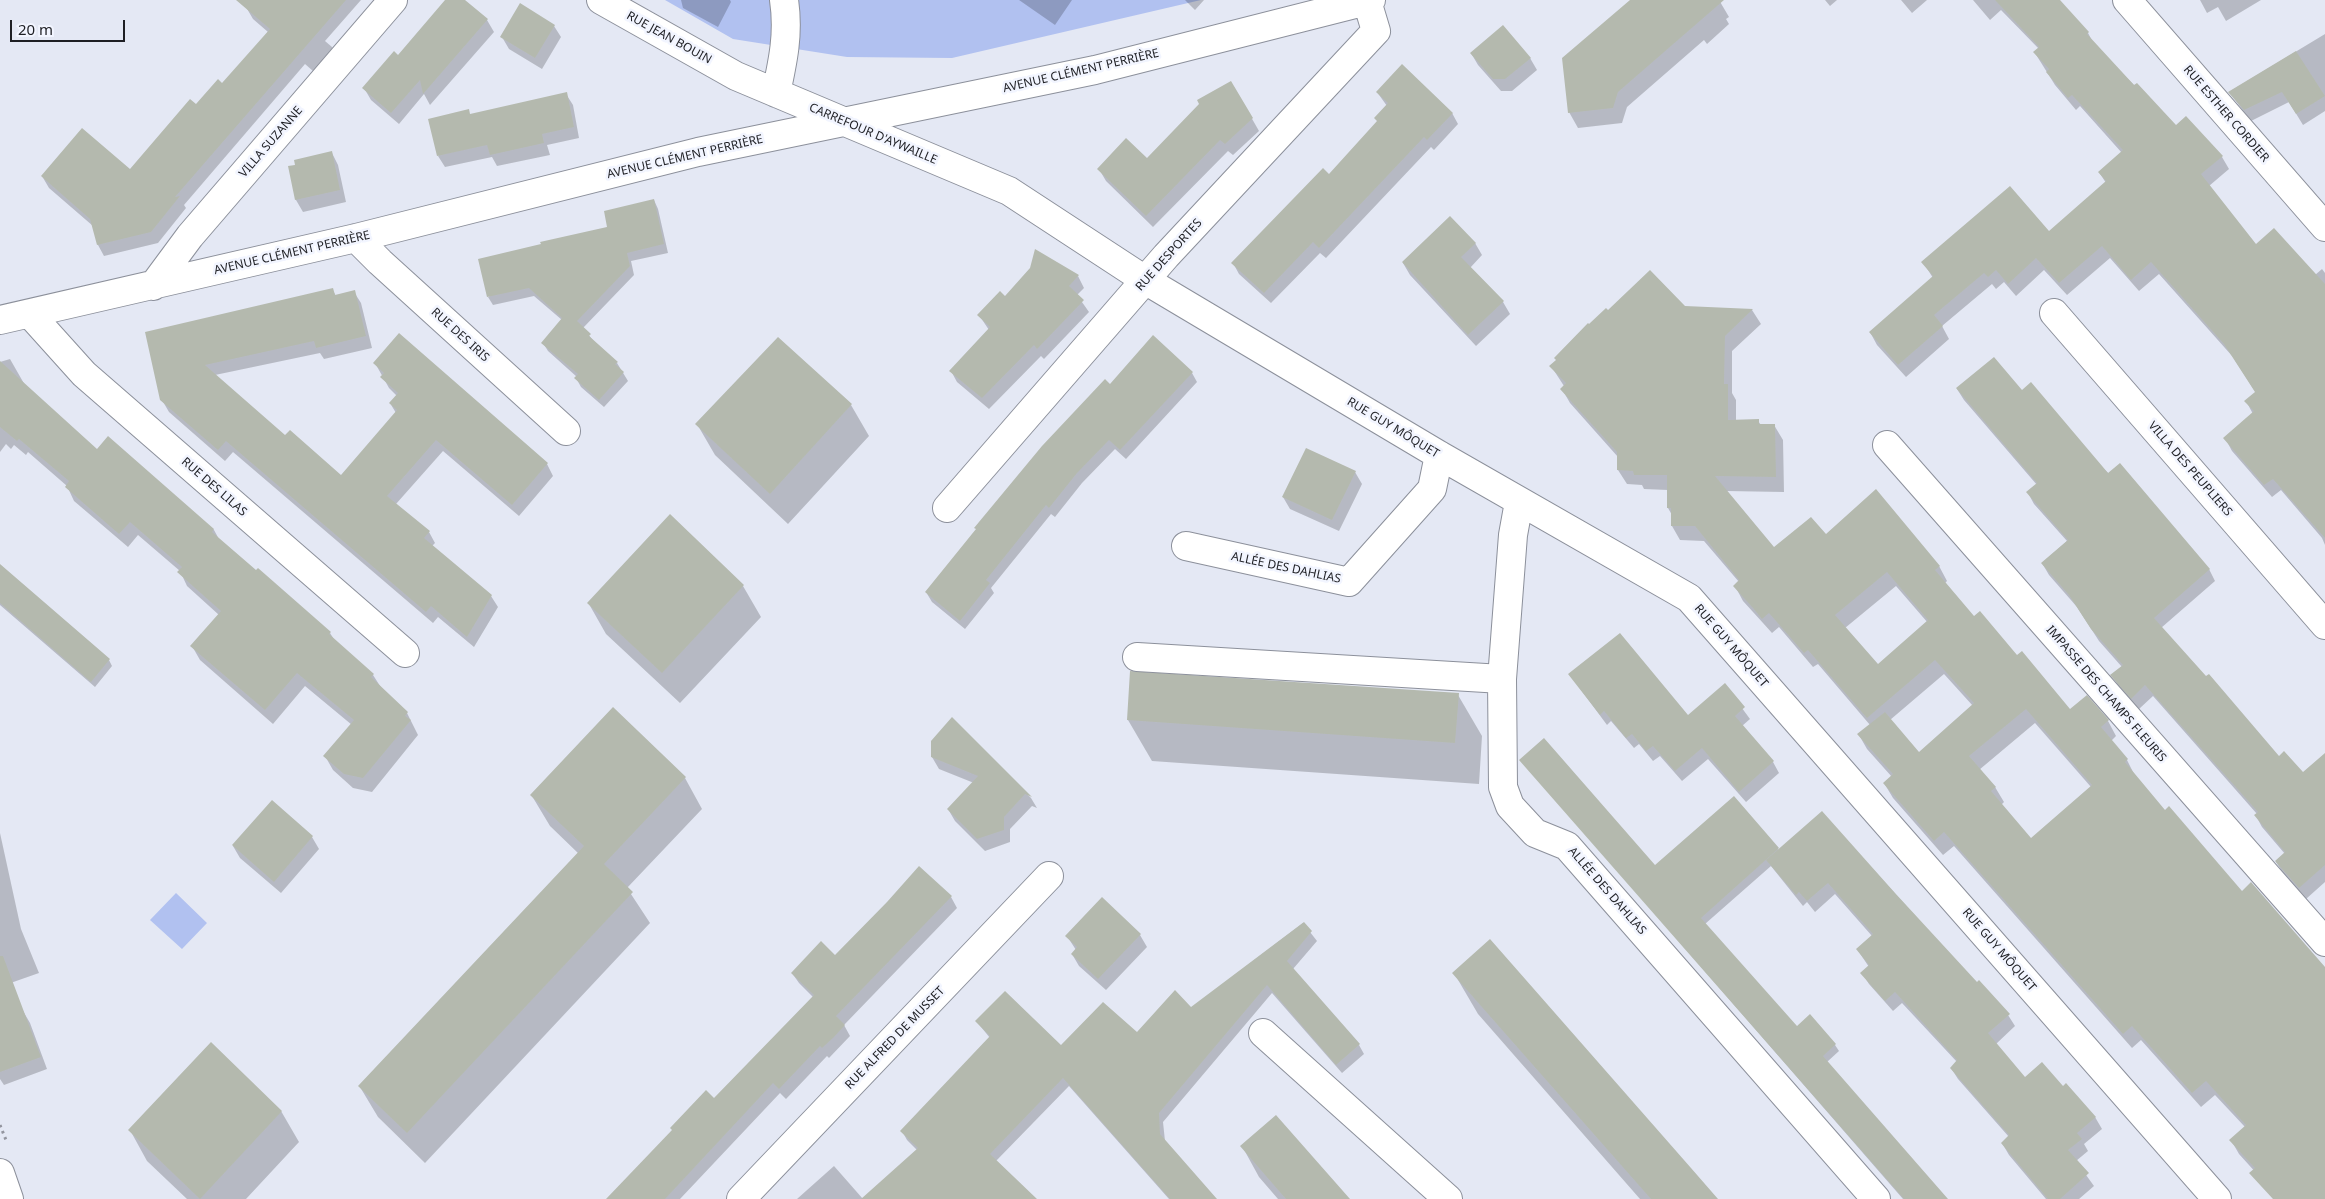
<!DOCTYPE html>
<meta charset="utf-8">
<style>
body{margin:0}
#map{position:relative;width:2325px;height:1199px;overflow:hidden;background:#e4e8f4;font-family:"Noto Sans",sans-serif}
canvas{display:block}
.scale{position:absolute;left:10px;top:20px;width:115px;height:22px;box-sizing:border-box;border:2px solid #1e1f24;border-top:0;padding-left:6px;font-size:15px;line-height:18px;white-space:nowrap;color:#1e1f24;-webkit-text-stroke:4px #f2f5ff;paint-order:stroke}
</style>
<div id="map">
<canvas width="2325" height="1199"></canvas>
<div class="scale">20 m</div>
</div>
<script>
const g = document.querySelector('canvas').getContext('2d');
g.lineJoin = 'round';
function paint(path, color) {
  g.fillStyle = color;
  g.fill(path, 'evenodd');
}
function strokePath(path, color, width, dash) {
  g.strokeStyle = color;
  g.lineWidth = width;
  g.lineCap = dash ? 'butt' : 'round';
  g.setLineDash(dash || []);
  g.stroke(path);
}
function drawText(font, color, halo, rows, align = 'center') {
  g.font = font + ' "Noto Sans",sans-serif';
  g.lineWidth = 5;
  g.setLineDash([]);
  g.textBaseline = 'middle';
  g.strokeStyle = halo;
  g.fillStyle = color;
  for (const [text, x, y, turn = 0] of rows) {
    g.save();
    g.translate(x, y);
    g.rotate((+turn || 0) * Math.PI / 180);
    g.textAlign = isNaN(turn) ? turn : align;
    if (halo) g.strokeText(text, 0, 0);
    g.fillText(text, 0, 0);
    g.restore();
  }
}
const green = new Path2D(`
 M 665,0 L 1201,0 L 952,58 L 847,57 L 733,39 Z
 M 176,893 L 207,923 L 182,949 L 150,920 Z`);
const shadow = new Path2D(`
 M 248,0 L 361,0 L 325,41 L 332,47 L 338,59 L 321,78 L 305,64 L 184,205 L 186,208 L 158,243 L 104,256 L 98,245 L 93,226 L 49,188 L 42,176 L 130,171 L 196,106 L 223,85 L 268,32 L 253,19 L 246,7 Z
 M 447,0 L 464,0 L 487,20 L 494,32 L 430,105 L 424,94 L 399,124 L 371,100 L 364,88 L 398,56 Z
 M 681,0 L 730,0 L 731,2 L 718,27 L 683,8 Z
 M 1019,0 L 1072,0 L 1055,25 Z
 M 1185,0 L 1204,0 L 1195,10 Z
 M 1645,0 L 1719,0 L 1729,17 L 1726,19 L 1729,24 L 1707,44 L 1704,40 L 1627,107 L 1622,123 L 1578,128 L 1569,112 Z
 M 1825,0 L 1837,0 L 1830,6 Z
 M 1901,0 L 1927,0 L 1912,13 Z
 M 1973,0 L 2058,0 L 2088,33 L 2095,46 L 2176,127 L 2186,117 L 2222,157 L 2229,169 L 2209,186 L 2256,246 L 2315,275 L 2322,269 L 2325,273 L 2325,545 L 2322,538 L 2281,490 L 2272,497 L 2232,451 L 2225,438 L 2253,414 L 2246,401 L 2256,393 L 2233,357 L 2159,274 L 2139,291 L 2110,258 L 2067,295 L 2044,270 L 2016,296 L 2004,282 L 1996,289 L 1992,284 L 1942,326 L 1949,339 L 1906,377 L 1877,345 L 1870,332 L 1933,278 L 1923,262 L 2049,233 L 2106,183 L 2099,172 L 2122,153 L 2080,106 L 2076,110 L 2055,85 L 2035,53 L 2039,49 L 2001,10 L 1990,20 Z
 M 2200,0 L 2261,0 L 2226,21 L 2218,7 L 2207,13 Z
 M 554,26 L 561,37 L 542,69 L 509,49 L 502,37 Z
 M 2325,34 L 2325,111 L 2303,125 L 2289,102 L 2251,121 L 2229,92 Z
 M 1471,53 L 1530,58 L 1537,70 L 1512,91 L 1501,91 L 1478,65 Z
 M 1231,82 L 1259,131 L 1233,155 L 1228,151 L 1153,227 L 1106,181 L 1099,169 L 1147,159 Z
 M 1377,92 L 1452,113 L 1458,124 L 1434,150 L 1431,147 L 1326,258 L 1320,253 L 1271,303 L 1239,274 L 1233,263 L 1330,176 L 1378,122 L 1387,106 Z
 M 566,94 L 573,105 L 579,138 L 547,145 L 550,155 L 497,166 L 492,157 L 445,167 L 438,156 L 471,115 Z
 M 332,153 L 338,165 L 346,202 L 303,212 L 296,200 L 290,167 Z
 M 654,200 L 658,209 L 668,253 L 631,261 L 634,275 L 583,328 L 596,344 L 617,363 L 628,381 L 604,407 L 581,387 L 576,378 L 577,377 L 548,351 L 543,343 L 562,320 L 534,296 L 493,305 L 488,297 Z
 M 1475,243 L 1482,255 L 1470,268 L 1503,302 L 1510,314 L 1476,346 L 1410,275 L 1403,263 Z
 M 1078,276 L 1084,288 L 1077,295 L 1089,312 L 1044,359 L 1041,356 L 989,409 L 957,382 L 951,371 L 989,330 L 979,315 L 1005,298 Z
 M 332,289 L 336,296 L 354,292 L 361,303 L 372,348 L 324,359 L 320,353 L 215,375 L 285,436 L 341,477 L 396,413 L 390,403 L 397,396 L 389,388 L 375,363 L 547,464 L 553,476 L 519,516 L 443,451 L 396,504 L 429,532 L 435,543 L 432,546 L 491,596 L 498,607 L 474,647 L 438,617 L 433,623 L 233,452 L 225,461 L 169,412 L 162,400 L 146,333 Z
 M 1684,308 L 1752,310 L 1761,324 L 1732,351 L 1732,393 L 1736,400 L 1736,421 L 1758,421 L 1761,425 L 1774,425 L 1783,440 L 1784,492 L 1726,491 L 1774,549 L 1826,535 L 1939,566 L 1947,581 L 1945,583 L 1974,617 L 2017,657 L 2070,711 L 2108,721 L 2116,736 L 2111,741 L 2127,760 L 2135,776 L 2165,811 L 2241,892 L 2325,969 L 2325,1199 L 2289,1199 L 2277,1196 L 2239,1154 L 2231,1140 L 2245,1127 L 2215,1095 L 2201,1107 L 2141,1040 L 2132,1048 L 1954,846 L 1943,855 L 1893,798 L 1884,783 L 1892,777 L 1867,749 L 1859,735 L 1870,725 L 1818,664 L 1813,667 L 1779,627 L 1772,633 L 1763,623 L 1743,601 L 1735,586 L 1739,582 L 1704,541 L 1680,540 L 1672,526 L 1672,515 L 1668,508 L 1668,490 L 1644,489 L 1642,485 L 1627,484 L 1618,470 L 1618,457 L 1570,403 L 1562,389 L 1564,386 L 1551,366 L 1608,312 ZM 1896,586 L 1928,623 L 1878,666 L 1845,628 ZM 1944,674 L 1973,706 L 1919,753 L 1890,720 ZM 2035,723 L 2091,787 L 2031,840 L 2001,805 L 2004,802 L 1995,787 L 1979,770 Z
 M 10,359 L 26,387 L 97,450 L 108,438 L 214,530 L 220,541 L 256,572 L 258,570 L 330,633 L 335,641 L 373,675 L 382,689 L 407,713 L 418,735 L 372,792 L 353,788 L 333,770 L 325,756 L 352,725 L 305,686 L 273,724 L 200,660 L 192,646 L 219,615 L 187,586 L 180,571 L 138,535 L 128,547 L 74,501 L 67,486 L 28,452 L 26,455 L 14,445 L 11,449 L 6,444 L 0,452 L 0,362 Z
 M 1192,373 L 1197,382 L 1126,459 L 1115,449 L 1082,483 L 1055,517 L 1051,514 L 991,588 L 994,593 L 965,629 L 932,602 L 926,592 L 1110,386 Z
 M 1957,389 L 2022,391 L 2209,569 L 2215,581 L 2161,628 L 2279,758 L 2303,774 L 2325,755 L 2325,882 L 2306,899 L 2283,873 L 2276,862 L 2285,854 L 2262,827 L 2256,816 L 2257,814 L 2153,696 L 2139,709 L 2119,687 L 2112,675 L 2122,667 L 2099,641 L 2077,607 L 2049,575 L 2042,563 L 2067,541 L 2034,504 L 2028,493 L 2037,485 L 1964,400 Z
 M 851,405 L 869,436 L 788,524 L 715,455 L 697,424 Z
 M 1355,472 L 1362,484 L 1339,531 L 1290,509 L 1283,497 Z
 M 0,566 L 109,660 L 112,666 L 95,687 L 0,605 Z
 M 743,586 L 761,617 L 680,703 L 606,634 L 589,604 Z
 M 1570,675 L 1687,717 L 1725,685 L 1750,719 L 1742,726 L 1773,762 L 1779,773 L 1746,802 L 1708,759 L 1682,781 L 1660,756 L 1653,761 L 1639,744 L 1634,748 L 1611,721 L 1607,725 Z
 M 1458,695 L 1482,736 L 1479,784 L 1152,761 L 1128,720 Z
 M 952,718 L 1031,798 L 1037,808 L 1032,806 L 1010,829 L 1010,842 L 985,851 L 955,821 L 948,809 L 974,783 L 939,769 L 932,757 Z
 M 1521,760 L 1655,867 L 1778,849 L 1779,851 L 1822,813 L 1977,984 L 2008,1015 L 2015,1026 L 1996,1044 L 2025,1079 L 2063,1088 L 2095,1117 L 2102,1129 L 2084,1144 L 2088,1151 L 2076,1161 L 2094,1186 L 2079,1199 L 2046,1199 L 2009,1155 L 2002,1143 L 2009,1137 L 1958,1079 L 1951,1068 L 1957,1062 L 1902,1003 L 1893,1011 L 1869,984 L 1862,973 L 1869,967 L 1857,949 L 1872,936 L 1835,894 L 1815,912 L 1807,902 L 1803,906 L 1771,866 L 1705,924 L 1797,1028 L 1835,1045 L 1839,1051 L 1827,1062 L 1946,1199 L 1903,1199 Z
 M 685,778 L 702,809 L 627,888 L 650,923 L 425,1163 L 378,1117 L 360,1087 L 579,854 L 550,826 L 532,796 Z
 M 0,833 L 21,929 L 39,973 L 2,986 L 0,982 Z
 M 312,837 L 319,849 L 281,893 L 240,858 L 233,846 Z
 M 951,897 L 957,908 L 844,1025 L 850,1036 L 829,1058 L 827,1056 L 786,1099 L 780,1093 L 680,1199 L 608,1199 L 714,1100 L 813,997 L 799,983 L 792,973 L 835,956 L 888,903 Z
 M 1303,923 L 1317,941 L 1293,969 L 1359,1045 L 1364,1054 L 1342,1073 L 1272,993 L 1163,1122 L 1165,1141 L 1213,1199 L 1169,1199 L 1069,1086 L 996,1161 L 1022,1199 L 940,1199 L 917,1150 L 907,1140 L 902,1131 L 990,1038 L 977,1022 L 1062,1047 L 1137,1033 L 1191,1008 Z
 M 1140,935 L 1147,947 L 1106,990 L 1079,966 L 1072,954 L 1076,950 L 1067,936 Z
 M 1454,973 L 1716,1199 L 1640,1199 L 1478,1014 Z
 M 23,1011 L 30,1023 L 47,1069 L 4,1085 L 0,1079 L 0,1019 Z
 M 281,1111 L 299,1142 L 246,1199 L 187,1199 L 147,1161 L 130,1130 Z
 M 1242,1146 L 1348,1199 L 1278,1199 L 1259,1177 Z
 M 834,1166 L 863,1199 L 797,1199 Z`);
const building = new Path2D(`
 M 236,0 L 346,0 L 175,197 L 180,196 L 151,232 L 97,245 L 90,219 L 41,176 L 82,128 L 130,169 L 190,99 L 196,104 L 218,79 L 222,83 L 270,29 Z
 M 445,0 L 465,0 L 488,19 L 423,94 L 420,80 L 391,113 L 362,88 L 394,51 L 398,55 Z
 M 1630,0 L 1724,0 L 1618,92 L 1613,108 L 1568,113 L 1562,58 Z
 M 1995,0 L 2060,0 L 2089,32 L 2087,34 L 2134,85 L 2137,83 L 2176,125 L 2186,116 L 2223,156 L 2201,174 L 2256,244 L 2274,228 L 2325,284 L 2325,538 L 2273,479 L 2264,485 L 2223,438 L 2254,411 L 2244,401 L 2255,392 L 2224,344 L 2151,262 L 2131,280 L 2102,246 L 2059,283 L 2036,258 L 2008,284 L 1996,270 L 1988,277 L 1984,273 L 1934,315 L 1943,326 L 1898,365 L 1869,332 L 1933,276 L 1921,262 L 2010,186 L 2049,231 L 2106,181 L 2098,172 L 2123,150 L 2072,95 L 2068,98 L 2046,72 L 2049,69 L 2033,52 L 2039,47 Z
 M 520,3 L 555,25 L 535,58 L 500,37 Z
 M 1503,25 L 1531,58 L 1505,79 L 1493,79 L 1470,53 Z
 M 2296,51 L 2325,96 L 2296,114 L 2282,92 L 2244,110 L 2228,92 Z
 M 1402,64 L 1453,113 L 1427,140 L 1424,137 L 1319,248 L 1313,242 L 1264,293 L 1231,263 L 1323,168 L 1329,174 L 1377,121 L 1374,118 L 1388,103 L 1376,92 Z
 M 1231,81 L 1253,118 L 1225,144 L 1220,140 L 1146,216 L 1097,169 L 1126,138 L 1147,158 L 1199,104 L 1197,100 Z
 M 567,92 L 574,127 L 542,134 L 544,143 L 490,155 L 487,145 L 437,156 L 428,119 L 469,109 L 470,114 Z
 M 332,151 L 340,190 L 295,200 L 288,166 L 295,165 L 294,160 Z
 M 654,199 L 664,244 L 627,253 L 630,266 L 577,321 L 591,334 L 589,336 L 618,362 L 615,364 L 624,372 L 599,400 L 574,378 L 578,374 L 541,343 L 562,318 L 529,288 L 487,297 L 478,259 L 541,244 L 540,242 L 607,227 L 604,211 Z
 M 1450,216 L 1476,243 L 1461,257 L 1504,301 L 1468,335 L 1402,262 Z
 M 1035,249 L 1079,275 L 1069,286 L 1084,300 L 1037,349 L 1034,345 L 982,398 L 949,371 L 990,327 L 977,315 L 1000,291 L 1005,296 L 1030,268 Z
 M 1650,270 L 1685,306 L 1753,309 L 1725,336 L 1724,384 L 1728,384 L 1728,420 L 1759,419 L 1759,424 L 1775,424 L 1776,477 L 1715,476 L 1774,547 L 1811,517 L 1826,534 L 1876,489 L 1940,566 L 1935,570 L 1974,616 L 1980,611 L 2017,655 L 2022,651 L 2070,709 L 2087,695 L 2109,720 L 2101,727 L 2128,759 L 2125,762 L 2165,810 L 2169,806 L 2242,891 L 2251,882 L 2325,967 L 2325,1199 L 2273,1199 L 2249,1173 L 2255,1168 L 2229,1140 L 2246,1125 L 2206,1081 L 2192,1093 L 2132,1026 L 2123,1034 L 1944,832 L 1934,841 L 1883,783 L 1893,774 L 1857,734 L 1885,712 L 1919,752 L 1974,703 L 1935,660 L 1867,718 L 1808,650 L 1804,653 L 1769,613 L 1762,619 L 1753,608 L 1733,586 L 1739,580 L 1695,526 L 1671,526 L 1671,508 L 1667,508 L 1667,475 L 1634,475 L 1633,471 L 1617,470 L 1617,452 L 1560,389 L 1566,383 L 1549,366 L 1556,360 L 1554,358 L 1588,323 L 1589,324 L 1606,308 L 1608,310 ZM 1887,572 L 1928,620 L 1878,664 L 1835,615 ZM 2026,709 L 2092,785 L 2031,838 L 1991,791 L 1996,787 L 1969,756 Z
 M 333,288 L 335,295 L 355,290 L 366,336 L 316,348 L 314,341 L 205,365 L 285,435 L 290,430 L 341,475 L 397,410 L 389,403 L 398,393 L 380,377 L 384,373 L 373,363 L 399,333 L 548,463 L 512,505 L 436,440 L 387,496 L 430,531 L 424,538 L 492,595 L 467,637 L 431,606 L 426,612 L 226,441 L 218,450 L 160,400 L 145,332 Z
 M 1153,335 L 1193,372 L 1120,450 L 1109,440 L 1077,473 L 1049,508 L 1046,505 L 986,580 L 990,583 L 960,621 L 925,592 L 976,529 L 974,528 L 1042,446 L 1105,379 L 1110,384 Z
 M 778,337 L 852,404 L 770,494 L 695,424 Z
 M 1994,357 L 2022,390 L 2031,382 L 2108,473 L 2120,463 L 2210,569 L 2154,618 L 2206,676 L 2209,674 L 2279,756 L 2284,751 L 2303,772 L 2325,753 L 2325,865 L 2299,888 L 2275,861 L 2285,852 L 2254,815 L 2258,812 L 2145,685 L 2131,699 L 2110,675 L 2123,665 L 2091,629 L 2069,595 L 2041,563 L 2068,540 L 2026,492 L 2037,483 L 1956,388 Z
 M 0,361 L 97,449 L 108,436 L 214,529 L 212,532 L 256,570 L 258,568 L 331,632 L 329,634 L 374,674 L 371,677 L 408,712 L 405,716 L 411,720 L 363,778 L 344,774 L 323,756 L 354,720 L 297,673 L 265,710 L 190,646 L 221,611 L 177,572 L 182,567 L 130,522 L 119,534 L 65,487 L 69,481 L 19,439 L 17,441 L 0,427 Z
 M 1306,448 L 1356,471 L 1332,520 L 1282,497 Z
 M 670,514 L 744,585 L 662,673 L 587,603 Z
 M 0,564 L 110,659 L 91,682 L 0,603 Z
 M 1620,633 L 1688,715 L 1725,683 L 1745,707 L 1735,716 L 1774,761 L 1739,792 L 1702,748 L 1675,771 L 1653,746 L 1646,751 L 1632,734 L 1626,738 L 1604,711 L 1600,715 L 1568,674 Z
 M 1130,671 L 1459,693 L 1455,743 L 1127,720 Z
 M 613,707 L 686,777 L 604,864 L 633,892 L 407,1133 L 358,1086 L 584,846 L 530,795 Z
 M 952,717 L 1032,797 L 1025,794 L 1004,817 L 1004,830 L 977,839 L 947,809 L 978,776 L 931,757 L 931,741 Z
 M 1544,738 L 1655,865 L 1734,796 L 1779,848 L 1701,918 L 1797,1026 L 1810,1014 L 1836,1044 L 1823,1056 L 1948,1199 L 1904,1199 L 1519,760 Z
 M 272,800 L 313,836 L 274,882 L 232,845 Z
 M 1822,811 L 1895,893 L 1977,982 L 1979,980 L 2010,1014 L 1988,1033 L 2025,1077 L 2042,1062 L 2063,1086 L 2066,1083 L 2096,1117 L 2077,1133 L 2082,1139 L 2068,1150 L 2089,1173 L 2060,1199 L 2048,1199 L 2001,1143 L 2009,1135 L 1950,1068 L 1957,1060 L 1895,992 L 1885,1001 L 1860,973 L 1869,965 L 1856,949 L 1873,934 L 1828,883 L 1807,901 L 1799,892 L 1796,895 L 1766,860 Z
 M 919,866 L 952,896 L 836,1016 L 845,1025 L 834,1037 L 822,1048 L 820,1046 L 779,1089 L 773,1083 L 665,1199 L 606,1199 L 672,1130 L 670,1128 L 706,1090 L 714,1098 L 814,995 L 791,973 L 821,941 L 835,955 L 887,902 Z
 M 1102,897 L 1141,934 L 1098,979 L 1071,954 L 1077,947 L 1065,936 Z
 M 1304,922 L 1312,931 L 1287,961 L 1360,1044 L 1336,1065 L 1267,985 L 1159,1113 L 1160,1134 L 1217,1199 L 1170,1199 L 1063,1078 L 990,1154 L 1037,1199 L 861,1199 L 918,1148 L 900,1131 L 990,1036 L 975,1021 L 1005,991 L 1061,1045 L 1103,1002 L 1137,1032 L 1175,990 L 1191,1007 Z
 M 1490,939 L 1691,1168 L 1718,1199 L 1651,1199 L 1452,973 Z
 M 0,956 L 3,956 L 41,1057 L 0,1072 Z
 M 211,1042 L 282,1111 L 200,1199 L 128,1130 Z
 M 1276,1115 L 1350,1199 L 1286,1199 L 1240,1146 Z`);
const path = new Path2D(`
 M 0,1125 L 6,1140`);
const minor = new Path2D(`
 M 601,0 L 736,76 L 1009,191 L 1145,280 L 1439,455 L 1689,598 L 2217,1199
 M 2127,0 L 2325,227
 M 776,93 C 783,61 789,33 784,0
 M 356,238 L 380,262 L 566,431
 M 153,286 L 190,236 L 393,0
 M 2054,313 L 2325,625
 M 30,314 L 84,374 L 405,653
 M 0,320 L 356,238 L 698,152 L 1095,70 L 1371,0
 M 1887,445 L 2325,942
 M 1519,502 L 1513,535 L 1502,679 L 1503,787 L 1510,806 L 1535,833 L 1567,846 L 1876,1199
 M 947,508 L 1166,256 L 1376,31 L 1367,1
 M 1186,546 L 1349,582 L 1432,489 L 1439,455
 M 1137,657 L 1502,679
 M 1263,1033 L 1448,1199
 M 0,1173 L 9,1199
 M 741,1199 L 1049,876`);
const streetNames = [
 ["RUE JEAN BOUIN",669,38,29],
 ["AVENUE CLÉMENT PERRIÈRE",1081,71,-13],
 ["RUE ESTHER CORDIER",2226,114,49],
 ["CARREFOUR D'AYWAILLE",873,134,23],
 ["VILLA SUZANNE",271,142,-49],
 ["AVENUE CLÉMENT PERRIÈRE",685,157,-13],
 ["AVENUE CLÉMENT PERRIÈRE",292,253,-13],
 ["RUE DESPORTES",1169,255,-48],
 ["RUE DES IRIS",460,335,42],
 ["RUE GUY MÔQUET",1393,428,31],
 ["VILLA DES PEUPLIERS",2190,469,49],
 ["RUE DES LILAS",214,487,41],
 ["ALLÉE DES DAHLIAS",1286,568,12],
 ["RUE GUY MÔQUET",1731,646,49],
 ["IMPASSE DES CHAMPS FLEURIS",2106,694,49],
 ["ALLÉE DES DAHLIAS",1607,891,49],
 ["RUE GUY MÔQUET",1999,950,49],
 ["RUE ALFRED DE MUSSET",895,1038,-46]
];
paint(green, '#b1c1f0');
paint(shadow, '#0003');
paint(building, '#b4b9ae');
strokePath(minor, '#8c909b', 30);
strokePath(path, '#93959f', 3, [2.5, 4]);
strokePath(minor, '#fff', 28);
drawText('12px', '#1e1f24', '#f2f5ff', streetNames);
</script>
